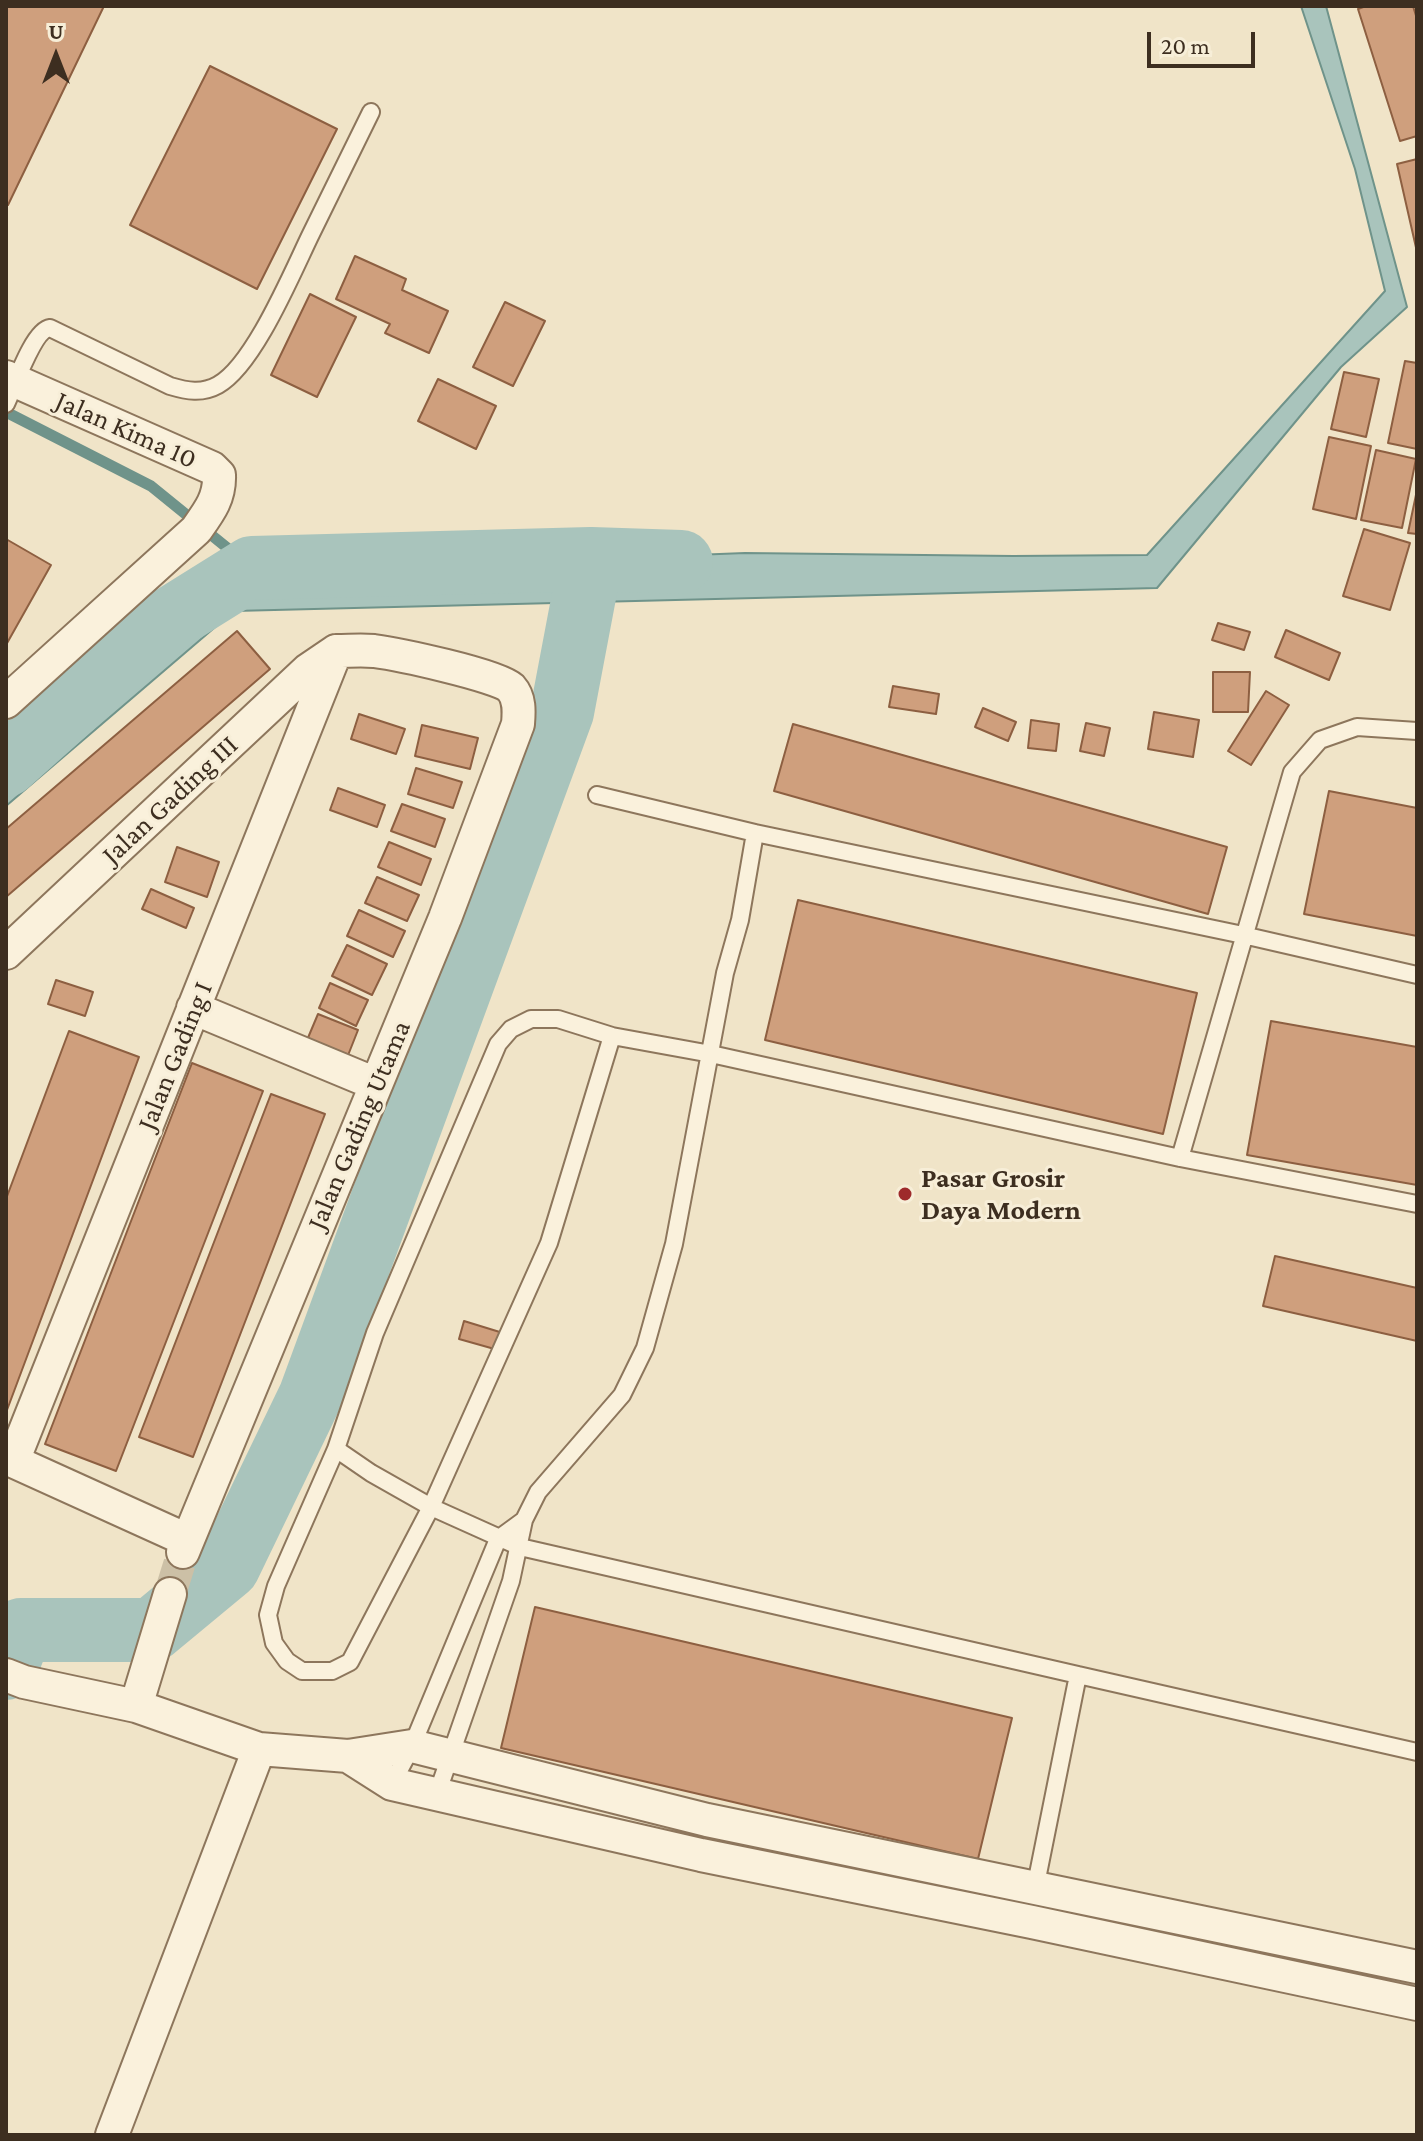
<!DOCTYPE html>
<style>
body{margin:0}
#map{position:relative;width:1423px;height:2141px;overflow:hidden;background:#f0e4c8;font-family:"Crimson Pro",serif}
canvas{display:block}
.frame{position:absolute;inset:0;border:8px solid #3d2e20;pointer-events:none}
.north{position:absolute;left:16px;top:16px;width:80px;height:80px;-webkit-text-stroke:6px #f7eed8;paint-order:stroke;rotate:0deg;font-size:22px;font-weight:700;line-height:32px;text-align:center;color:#3d2e20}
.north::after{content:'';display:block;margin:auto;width:28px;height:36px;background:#3d2e20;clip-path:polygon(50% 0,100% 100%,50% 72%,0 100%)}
.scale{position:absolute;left:1147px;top:32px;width:108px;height:36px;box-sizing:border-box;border:4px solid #3d2e20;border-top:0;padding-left:10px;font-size:24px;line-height:28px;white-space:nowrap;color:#3d2e20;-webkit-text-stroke:6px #f7eed8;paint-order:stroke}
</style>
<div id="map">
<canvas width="1423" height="2141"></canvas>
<div class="frame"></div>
<div class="north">U</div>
<div class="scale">20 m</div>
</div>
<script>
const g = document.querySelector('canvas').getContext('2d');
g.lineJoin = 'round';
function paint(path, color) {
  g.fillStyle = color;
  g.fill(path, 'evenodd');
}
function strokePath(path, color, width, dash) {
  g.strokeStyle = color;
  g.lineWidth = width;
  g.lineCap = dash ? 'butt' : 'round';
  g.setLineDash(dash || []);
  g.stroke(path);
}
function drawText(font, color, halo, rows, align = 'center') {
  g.font = font + ' "Crimson Pro",serif';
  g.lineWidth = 6;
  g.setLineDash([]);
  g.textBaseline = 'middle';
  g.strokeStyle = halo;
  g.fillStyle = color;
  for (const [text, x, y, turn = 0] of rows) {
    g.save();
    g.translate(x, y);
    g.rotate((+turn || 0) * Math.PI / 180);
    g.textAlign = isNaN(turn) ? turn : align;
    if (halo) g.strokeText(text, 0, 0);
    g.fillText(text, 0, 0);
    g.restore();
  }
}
const water = new Path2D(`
 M 1301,6 L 1326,6 L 1407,307 L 1341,367 L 1157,588 L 234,611 L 6,806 L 6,765 L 232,573 L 745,553 L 1013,556 L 1147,555 L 1385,291 L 1355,169 Z`);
const stream = new Path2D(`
 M 6,412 L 151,486 L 252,568`);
const river = new Path2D(`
 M 6,765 L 167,621 L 252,568 L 591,559 L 681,562
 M 6,1668 L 21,1630 L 152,1630 L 228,1567 L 310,1397 L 562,712 L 591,559`);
const building = new Path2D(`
 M 6,6 L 104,6 L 8,205 L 6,205 Z
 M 1366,6 L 1413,6 L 1417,19 L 1417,136 L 1400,141 L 1358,9 Z
 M 210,66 L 337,129 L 257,289 L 130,225 Z
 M 1417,159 L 1417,252 L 1397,164 Z
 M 355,256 L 406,279 L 402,290 L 448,311 L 429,353 L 385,333 L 390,324 L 336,299 Z
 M 310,294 L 356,317 L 317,397 L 271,375 Z
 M 505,302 L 545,321 L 513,386 L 473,367 Z
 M 1405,361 L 1417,363 L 1417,449 L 1388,443 Z
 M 1344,372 L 1379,379 L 1366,437 L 1331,429 Z
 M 438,379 L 496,406 L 476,449 L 418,421 Z
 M 1329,437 L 1371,446 L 1356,519 L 1313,509 Z
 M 1376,450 L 1416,459 L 1402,528 L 1361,520 Z
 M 1417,490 L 1417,534 L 1408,533 Z
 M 1364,529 L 1410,543 L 1390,610 L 1343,596 Z
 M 6,539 L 51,565 L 6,645 Z
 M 1218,623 L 1250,632 L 1244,650 L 1212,640 Z
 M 1286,630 L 1340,653 L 1329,680 L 1275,657 Z
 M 237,631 L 270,669 L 6,897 L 6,829 Z
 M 1213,672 L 1250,672 L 1248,712 L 1213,712 Z
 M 893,686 L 939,694 L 936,714 L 889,707 Z
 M 1266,691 L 1289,705 L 1251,765 L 1228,751 Z
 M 983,708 L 1016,722 L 1008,741 L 975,727 Z
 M 1154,712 L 1199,720 L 1193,757 L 1148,749 Z
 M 359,714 L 405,729 L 396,754 L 351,739 Z
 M 1031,720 L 1059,724 L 1056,751 L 1028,748 Z
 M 1086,723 L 1110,728 L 1104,756 L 1080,751 Z
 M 793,724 L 1227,847 L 1208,914 L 774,791 Z
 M 422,725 L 478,738 L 470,769 L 415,756 Z
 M 416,768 L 462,782 L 453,808 L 408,794 Z
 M 338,788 L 385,805 L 377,827 L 330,810 Z
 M 1329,791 L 1417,808 L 1417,936 L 1304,914 Z
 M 402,804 L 445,819 L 435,847 L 391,831 Z
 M 389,842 L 431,859 L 421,885 L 378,867 Z
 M 177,847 L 219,862 L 207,897 L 165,882 Z
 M 377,877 L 419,895 L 407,921 L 365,903 Z
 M 151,889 L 194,908 L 186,928 L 142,909 Z
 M 798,900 L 1197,993 L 1163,1134 L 765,1040 Z
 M 359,910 L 405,931 L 393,957 L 347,936 Z
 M 347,945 L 387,964 L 372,995 L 332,976 Z
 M 56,980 L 93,992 L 85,1016 L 48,1004 Z
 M 330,983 L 368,1000 L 356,1026 L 319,1008 Z
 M 318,1014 L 358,1030 L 343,1068 L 302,1052 Z
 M 1271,1021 L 1417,1047 L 1417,1185 L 1247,1155 Z
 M 69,1031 L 139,1057 L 7,1410 L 6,1199 Z
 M 192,1063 L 263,1091 L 116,1471 L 45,1444 Z
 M 271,1094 L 325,1114 L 193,1457 L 139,1437 Z
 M 1275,1256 L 1417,1288 L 1417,1341 L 1263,1306 Z
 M 464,1321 L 503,1333 L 498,1350 L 459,1339 Z
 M 535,1607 L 1012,1718 L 978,1859 L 501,1748 Z`);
const minorTunnel = new Path2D(`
 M 170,1594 L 183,1552`);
const service = new Path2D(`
 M 6,404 C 14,388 33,330 50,328 L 170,386 C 187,391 202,394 218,385 C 254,365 292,273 311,234 C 331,193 351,152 371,112
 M 597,795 L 755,833
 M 1180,1158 L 1292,772 L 1320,740 L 1357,727 L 1417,731
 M 336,1449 L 276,1586 L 268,1615 L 274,1643 L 287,1661 L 302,1671 L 332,1671 L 350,1662 L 431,1507 L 549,1243 L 612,1036
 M 1078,1675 L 1417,1752
 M 392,1784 L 412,1746 L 498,1539 L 524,1520
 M 437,1794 L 511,1581 L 524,1520 L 538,1492 L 622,1395 L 645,1348 L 674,1244 L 725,973 L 740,920 L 755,833 L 1243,935 L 1417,975
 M 1035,1889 L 1078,1675 L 520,1547 L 431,1507 L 371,1473 L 336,1449 L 375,1333 L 498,1044 L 511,1029 L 531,1019 L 558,1019 L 612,1036 L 711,1054 L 1180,1158 L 1417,1204`);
const minor = new Path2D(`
 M 6,377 L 212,468 L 219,475 C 220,498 209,512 196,530 L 6,702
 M 6,953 L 308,670 L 336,651
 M 193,1008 L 376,1084
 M 6,1458 L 187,1540
 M 13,1461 L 336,651
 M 183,1552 L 445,918 L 518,724 C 519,712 520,698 511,688 C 497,675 397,654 374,651 C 361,650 349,651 336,651
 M 6,1675 L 24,1682 L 136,1706 L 259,1749 L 348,1756 L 412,1746 L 707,1820 L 1417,1967
 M 136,1706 L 170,1594
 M 348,1756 L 392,1784 L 701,1855 L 1032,1922 L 1417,2004
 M 112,2135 L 259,1749`);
const markers = [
 [905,1194,8,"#9e2a2b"]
];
const streetNames = [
 ["Jalan Kima 10",126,430,24],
 ["Jalan Gading III",170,800,-43],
 ["Jalan Gading I",175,1056,-68],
 ["Jalan Gading Utama",359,1125,-67]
];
const poiNames = [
 ["Pasar Grosir",921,1178],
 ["Daya Modern",921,1210]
];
paint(water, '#a9c4bc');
strokePath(water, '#6f938a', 2);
strokePath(stream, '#6f938a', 11);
strokePath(river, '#a9c4bc', 64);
paint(building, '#cf9f7d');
strokePath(building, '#8d5f41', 2);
strokePath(minorTunnel, '#ccc0a6', 32, [32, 16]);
strokePath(service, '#8d765c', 20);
strokePath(minor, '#8d765c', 36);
strokePath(service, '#faf1dc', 16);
strokePath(minor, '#faf1dc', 32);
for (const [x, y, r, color] of markers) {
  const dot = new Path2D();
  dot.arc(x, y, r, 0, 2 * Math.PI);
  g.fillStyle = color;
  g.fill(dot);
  strokePath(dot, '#f7eed8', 3);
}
drawText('28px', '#3d2e20', '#f7eed8', streetNames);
drawText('bold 28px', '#3d2e20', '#f7eed8', poiNames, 'left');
</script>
